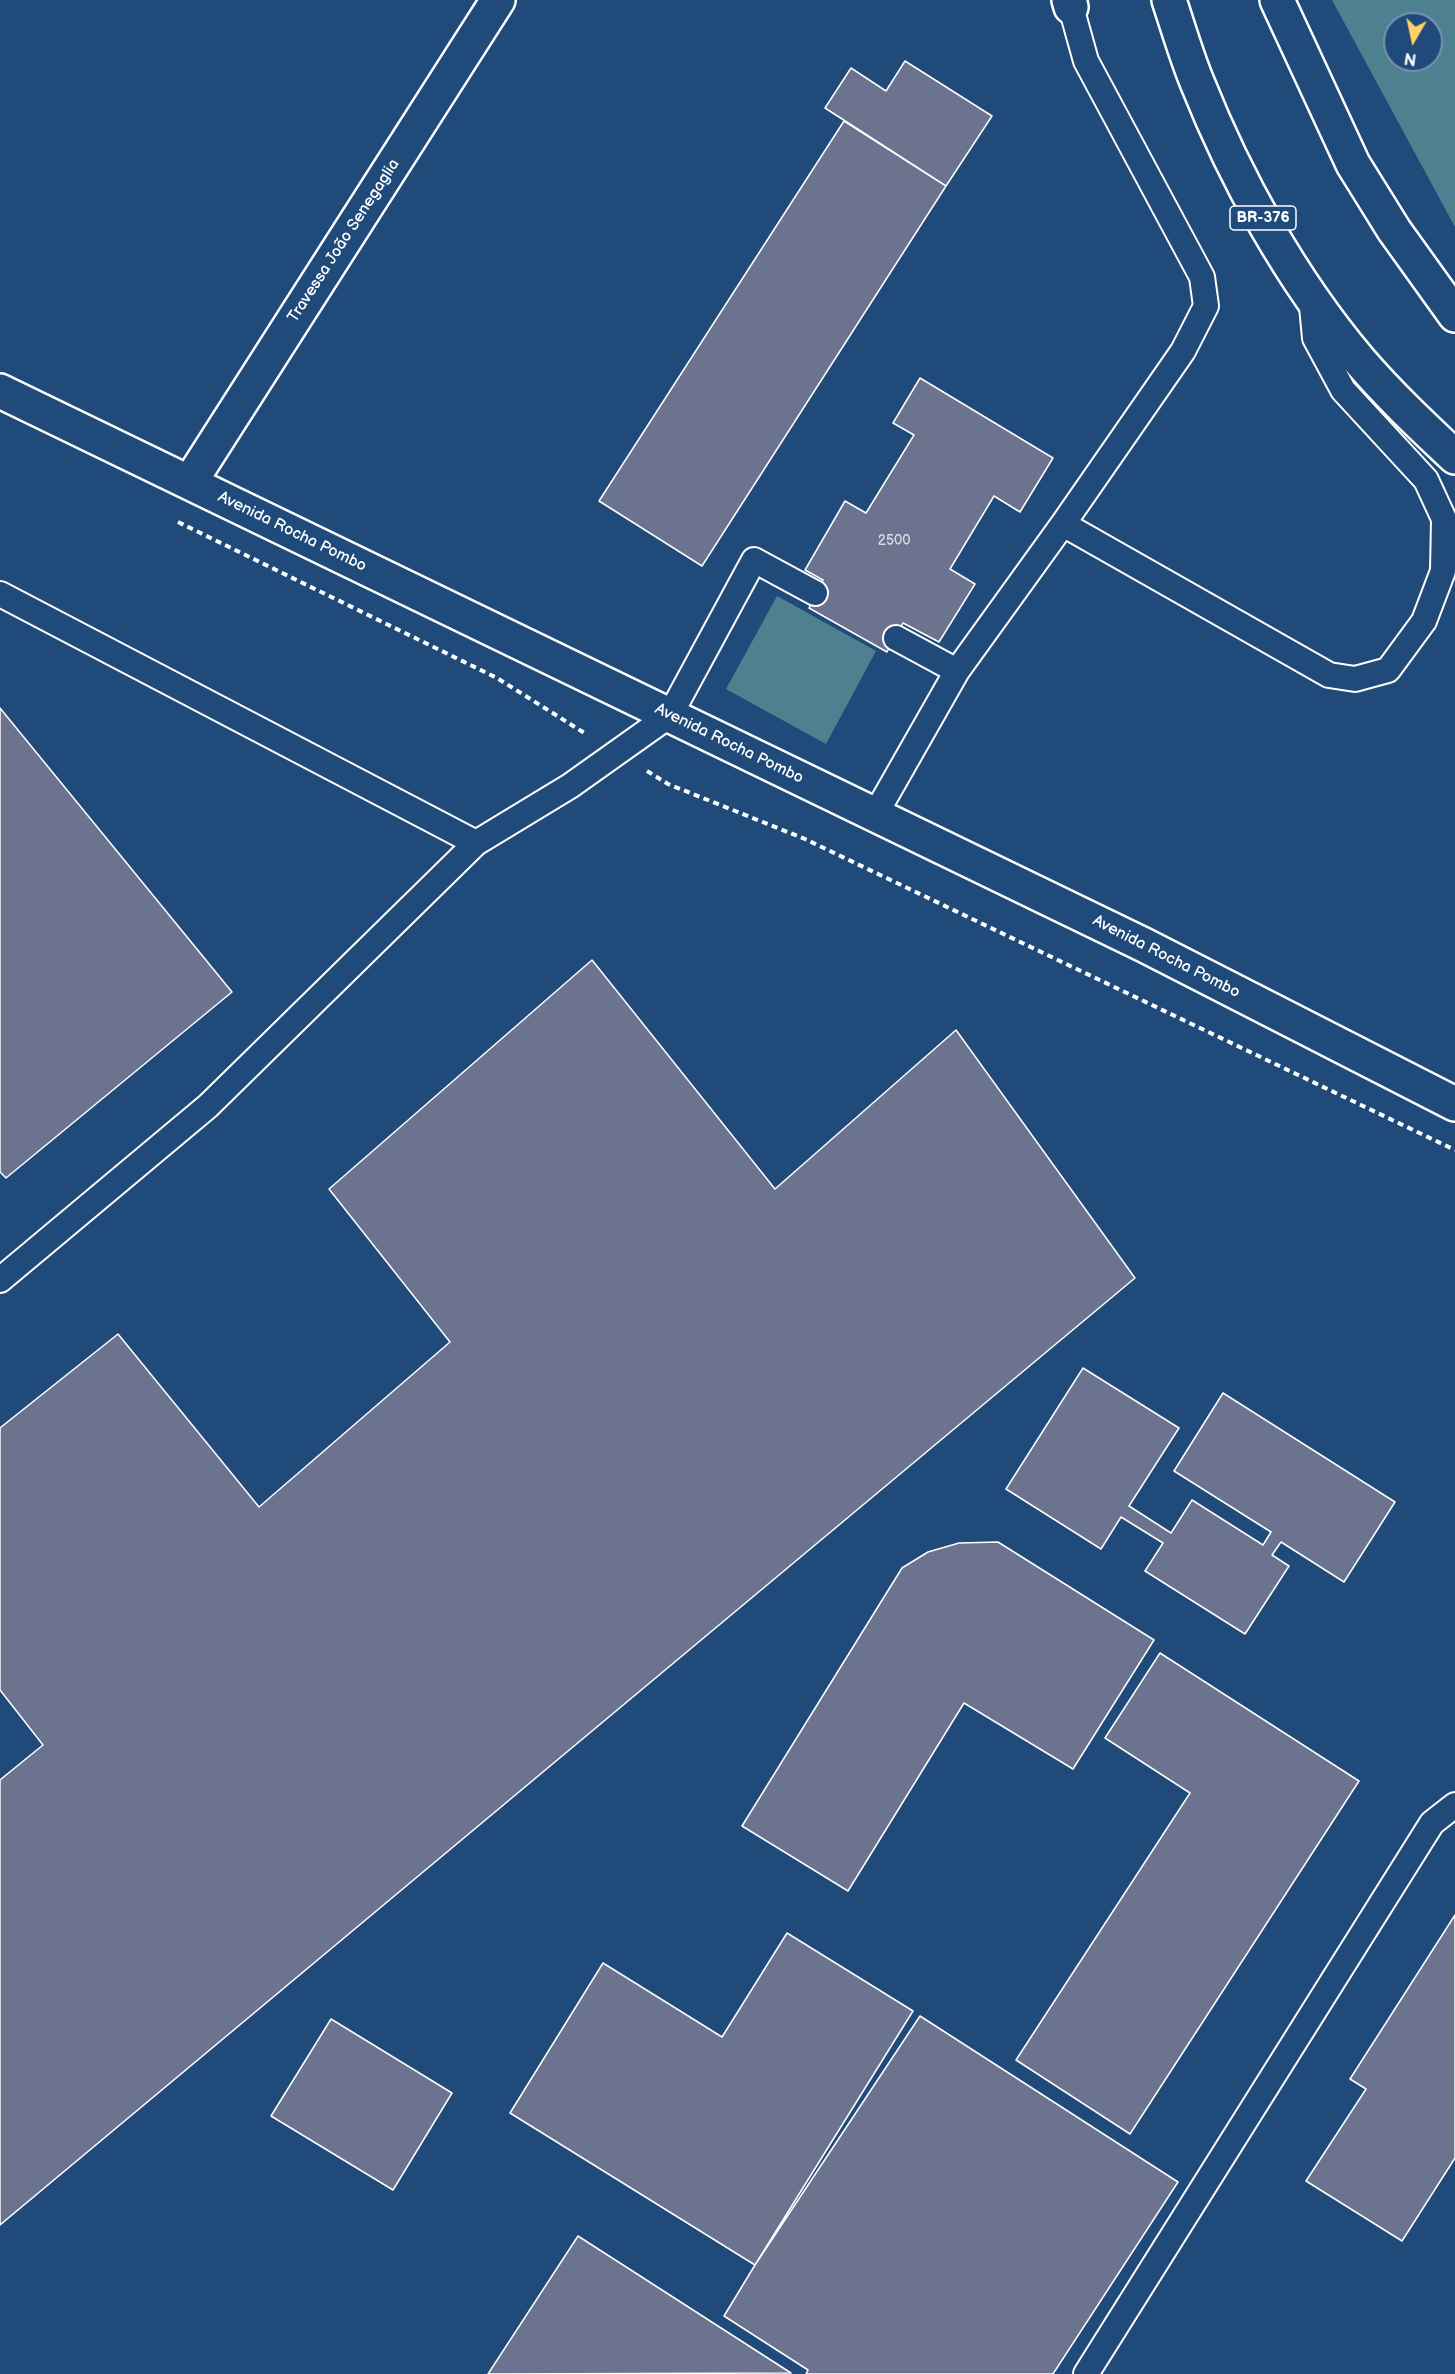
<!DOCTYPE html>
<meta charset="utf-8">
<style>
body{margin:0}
#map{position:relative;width:1455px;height:2374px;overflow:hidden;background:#1f4a7a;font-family:"Balsamiq Sans",sans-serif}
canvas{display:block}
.north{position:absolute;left:1383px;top:12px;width:60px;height:60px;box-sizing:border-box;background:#1f4a7a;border:2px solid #7992af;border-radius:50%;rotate:189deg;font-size:16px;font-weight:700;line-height:24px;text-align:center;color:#fff}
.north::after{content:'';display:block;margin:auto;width:21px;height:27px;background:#ffd166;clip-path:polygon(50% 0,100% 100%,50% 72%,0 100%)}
</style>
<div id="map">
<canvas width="1455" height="2374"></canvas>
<div class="north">N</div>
</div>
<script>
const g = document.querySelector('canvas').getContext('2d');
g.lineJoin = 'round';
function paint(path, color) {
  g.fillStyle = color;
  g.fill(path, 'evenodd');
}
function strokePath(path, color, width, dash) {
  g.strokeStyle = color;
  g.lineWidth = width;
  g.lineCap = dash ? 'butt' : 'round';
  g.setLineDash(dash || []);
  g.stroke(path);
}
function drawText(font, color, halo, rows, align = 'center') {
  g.font = font + ' "Balsamiq Sans",sans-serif';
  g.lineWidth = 4.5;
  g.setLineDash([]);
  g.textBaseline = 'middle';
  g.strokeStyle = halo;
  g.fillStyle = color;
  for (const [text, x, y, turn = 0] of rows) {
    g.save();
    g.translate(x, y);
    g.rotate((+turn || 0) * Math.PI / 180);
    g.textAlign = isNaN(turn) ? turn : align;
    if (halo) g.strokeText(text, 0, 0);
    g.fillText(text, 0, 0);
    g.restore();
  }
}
const green = new Path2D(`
 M 1332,0 L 1455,0 L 1455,227 ZM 1395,24 L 1431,24 L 1431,60 L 1395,60 Z
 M 777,596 L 876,651 L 826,744 L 726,689 Z`);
const building = new Path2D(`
 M 905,61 L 992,116 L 946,186 L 825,108 L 851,68 L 886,91 Z
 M 844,121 L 946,186 L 702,566 L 599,501 Z
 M 920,378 L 1053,458 L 1020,512 L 994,496 L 950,569 L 975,584 L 939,642 L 903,623 L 887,652 L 809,608 L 823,580 L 805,570 L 845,501 L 866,513 L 914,435 L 893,423 Z
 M 0,708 L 232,992 L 6,1178 L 0,1172 Z
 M 592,960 L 775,1189 L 956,1030 L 1135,1278 L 0,2225 L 0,1780 L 43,1745 L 0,1690 L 0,1428 L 118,1334 L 259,1507 L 450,1342 L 329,1189 Z
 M 1083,1368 L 1179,1428 L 1129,1506 L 1171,1533 L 1192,1500 L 1263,1545 L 1271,1532 L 1174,1471 L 1223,1393 L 1395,1502 L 1344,1582 L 1281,1542 L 1272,1555 L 1289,1566 L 1245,1634 L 1145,1571 L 1163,1543 L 1121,1517 L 1101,1549 L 1006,1489 Z
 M 998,1542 L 1154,1640 L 1073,1769 L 964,1703 L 848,1891 L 742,1826 L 902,1568 L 928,1552 L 959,1543 Z
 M 1160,1653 L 1359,1781 L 1130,2134 L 1016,2060 L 1190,1793 L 1105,1738 Z
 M 1455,1915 L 1455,2158 L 1402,2241 L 1306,2181 L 1366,2089 L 1350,2079 Z
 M 787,1933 L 913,2011 L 755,2265 L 510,2113 L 603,1963 L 722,2037 Z
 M 920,2016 L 1178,2182 L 1053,2374 L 806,2374 L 808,2370 L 724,2316 L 755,2265 Z
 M 331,2019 L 452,2093 L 393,2190 L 271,2116 Z
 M 578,2236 L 791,2373 L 488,2374 Z`);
const path = new Path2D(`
 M 178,522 L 497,678 L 586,734
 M 647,771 L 668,784 L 805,839 L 1455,1150`);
const service = new Path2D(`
 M 1063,524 L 1329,675 L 1355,679 L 1388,670 L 1424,621 L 1443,571 L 1444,519 L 1426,480 L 1343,390 L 1315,338 L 1311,296
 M 0,594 L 476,843
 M 957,671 L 1063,524 L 1183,351 L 1206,306 L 1202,277 L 1086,61 L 1071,7
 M 875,815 L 957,671 L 896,638
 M 0,1280 L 208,1106 L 476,843 L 570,786 L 670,715 L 754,560 L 815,593
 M 1086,2374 L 1432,1823 L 1455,1805`);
const minor = new Path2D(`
 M 1069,0 L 1071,7
 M 190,482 L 498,0`);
const secondary = new Path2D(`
 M 0,391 L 1144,945 L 1455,1104`);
const trunk = new Path2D(`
 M 1169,0 C 1178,27 1186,55 1197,82 C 1236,180 1291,279 1359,360 C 1389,395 1422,426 1455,457
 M 1277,0 L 1353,164 L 1394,230 L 1455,315`);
const numberNames = [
 ["2500",894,541]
];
const shields = [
 [1263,218,66]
];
const shieldNames = [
 ["BR-376",1263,218]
];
const streetNames = [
 ["Travessa João Senegaglia",344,241,-57],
 ["Avenida Rocha Pombo",292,532,26],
 ["Avenida Rocha Pombo",729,744,26],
 ["Avenida Rocha Pombo",1166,957,27]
];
paint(green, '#4d818f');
paint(building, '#6c738f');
strokePath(building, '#fff', 1.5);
strokePath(service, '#fff', 28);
strokePath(minor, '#fff', 38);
strokePath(secondary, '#fff', 38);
strokePath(trunk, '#fff', 38);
strokePath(path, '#fff', 4, [6, 4.5]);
strokePath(service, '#1f4a7a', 24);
strokePath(minor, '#1f4a7a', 33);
strokePath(secondary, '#1f4a7a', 33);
strokePath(trunk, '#1f4a7a', 33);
drawText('14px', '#dadce3', null, numberNames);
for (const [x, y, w] of shields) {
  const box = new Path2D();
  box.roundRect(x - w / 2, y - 12, w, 24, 4.5);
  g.fillStyle = '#1f4a7a';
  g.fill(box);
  strokePath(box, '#fff', 1.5);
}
drawText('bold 15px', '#fff', null, shieldNames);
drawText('16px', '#fff', '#1f4a7a', streetNames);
</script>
